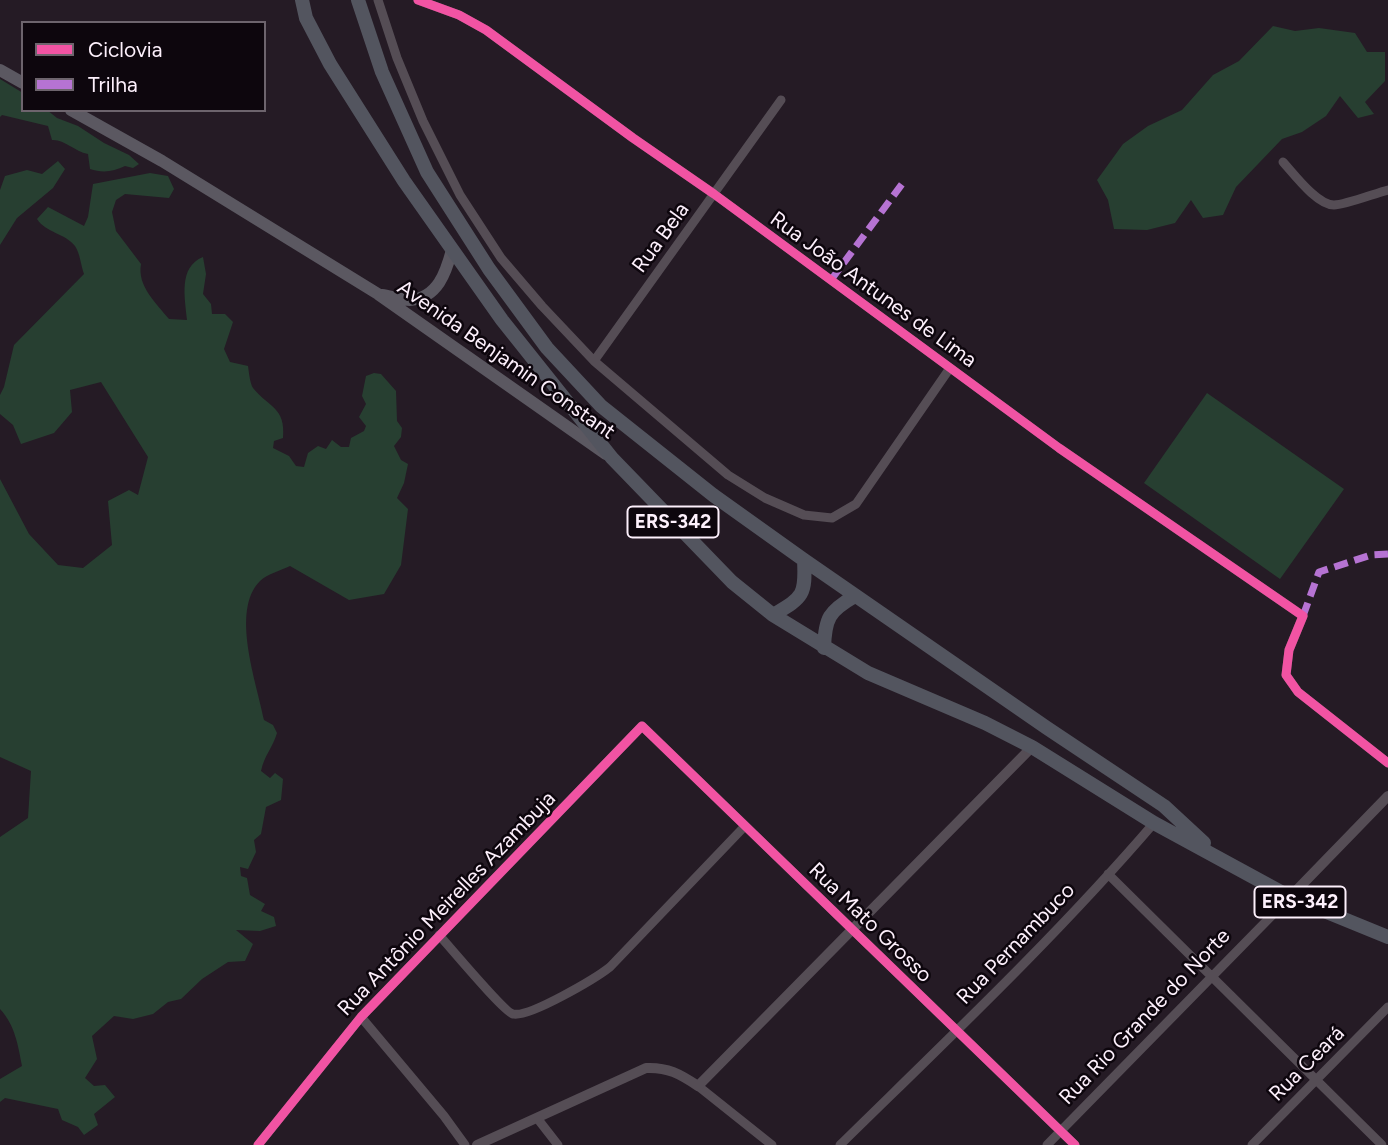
<!DOCTYPE html>
<meta charset="utf-8">
<style>
body{margin:0}
#map{position:relative;width:1388px;height:1145px;overflow:hidden;background:#251b25;font-family:Figtree,sans-serif}
canvas{display:block}
.legend{position:absolute;left:21px;top:21px;width:245px;height:91px;box-sizing:border-box;background:#0d060d;border:2px solid #6d646d;margin:0;padding:9px 12px;list-style:none;font-size:21px;color:#fdf0fc}
.legend li{display:flex;align-items:center;gap:14px;height:35px}
.legend b{width:35px;border:2px solid #6d646d}
</style>
<div id="map">
<canvas width="1388" height="1145"></canvas>
<ul class="legend">
<li><b style="height:9px;background:#f153a3"></b>Ciclovia</li>
<li><b style="height:9px;background:#b673d3"></b>Trilha</li>
</ul>
</div>
<script>
const g = document.querySelector('canvas').getContext('2d');
g.lineJoin = 'round';
function paint(path, color) {
  g.fillStyle = color;
  g.fill(path, 'evenodd');
}
function strokePath(path, color, width, dash) {
  g.strokeStyle = color;
  g.lineWidth = width;
  g.lineCap = dash ? 'butt' : 'round';
  g.setLineDash(dash || []);
  g.stroke(path);
}
function drawText(font, color, halo, rows, align = 'center') {
  g.font = font + ' Figtree,sans-serif';
  g.lineWidth = 5;
  g.setLineDash([]);
  g.textBaseline = 'middle';
  g.strokeStyle = halo;
  g.fillStyle = color;
  for (const [text, x, y, turn = 0] of rows) {
    g.save();
    g.translate(x, y);
    g.rotate((+turn || 0) * Math.PI / 180);
    g.textAlign = isNaN(turn) ? turn : align;
    if (halo) g.strokeText(text, 0, 0);
    g.fillText(text, 0, 0);
    g.restore();
  }
}
const green = new Path2D(`
 M 1273,26 L 1295,31 L 1319,28 L 1355,33 L 1367,52 L 1385,52 L 1385,81 L 1365,102 L 1374,114 L 1358,118 L 1340,96 L 1326,116 L 1302,132 L 1282,139 L 1236,187 L 1223,215 L 1203,218 L 1191,200 L 1175,223 L 1147,230 L 1114,229 L 1108,200 L 1097,180 L 1123,144 L 1148,126 L 1182,110 L 1213,75 L 1239,61 Z
 M 0,79 L 23,93 L 23,110 L 47,110 L 57,118 L 78,126 L 104,143 L 129,155 L 139,164 L 133,168 L 125,166 C 113,172 102,173 90,169 L 88,154 C 74,151 64,139 52,140 L 48,126 L 2,115 L 0,117 Z
 M 58,161 L 65,169 L 53,188 L 17,218 L 0,245 L 0,190 L 5,176 L 27,170 L 42,174 Z
 M 150,173 L 168,176 L 174,189 L 169,198 L 125,194 L 116,200 L 112,212 L 116,231 L 141,264 C 137,286 156,303 169,319 L 187,320 C 185,298 178,267 203,257 L 206,274 L 203,294 L 211,304 L 212,314 L 225,314 L 233,322 L 224,349 L 230,362 L 248,366 C 249,373 250,383 253,388 C 268,407 286,407 283,438 L 274,441 L 273,448 L 289,456 L 296,466 L 304,467 L 308,453 L 318,446 L 326,449 L 332,440 L 341,447 L 349,447 L 351,438 L 364,431 L 366,426 L 359,417 L 366,404 L 362,396 L 366,376 L 374,373 L 381,374 L 396,391 L 397,421 L 402,428 L 401,437 L 394,446 L 401,460 L 408,464 L 404,483 L 397,498 L 408,509 L 401,565 L 384,594 L 349,600 L 290,566 C 282,570 267,574 260,581 C 230,611 257,683 264,720 L 273,725 L 277,733 C 273,747 264,756 261,771 L 270,778 L 275,773 L 283,779 L 281,800 L 266,807 L 261,834 L 254,840 L 256,852 L 248,869 L 240,867 L 241,876 L 247,878 L 250,895 L 265,904 L 261,911 L 274,917 L 276,926 L 260,931 L 236,930 L 253,944 L 245,961 L 228,962 L 202,979 L 181,999 L 168,1002 L 153,1014 L 133,1019 L 114,1016 L 92,1036 L 97,1059 L 85,1078 L 94,1086 L 105,1085 L 115,1097 L 94,1114 L 98,1125 L 84,1135 L 78,1127 L 62,1120 L 58,1109 L 5,1098 L 0,1102 L 0,1079 L 22,1066 C 18,1045 15,1025 0,1009 L 0,837 L 28,818 L 31,771 L 0,757 L 0,479 L 29,534 L 58,565 L 83,568 L 112,545 L 108,501 L 129,490 L 138,495 L 148,457 L 101,382 L 70,390 L 72,412 L 54,433 L 21,444 L 13,425 L 0,414 L 0,395 L 4,387 L 14,345 L 84,274 C 81,266 80,253 75,246 C 65,233 46,233 37,219 L 48,207 L 84,226 L 88,217 L 93,184 Z
 M 1207,393 L 1344,489 L 1280,579 L 1144,483 Z`);
const minor = new Path2D(`
 M 378,0 L 397,58 L 423,121 L 460,195 L 501,258 L 542,306 L 594,361 L 728,475 L 765,498 L 804,515 L 832,518 L 856,504 L 950,368
 M 418,0 L 459,15 L 486,30 L 633,138 L 714,194 L 1059,448 L 1303,616 L 1289,650 L 1286,675 L 1298,692 L 1388,763
 M 1283,162 C 1294,174 1317,205 1334,205 C 1345,205 1376,193 1388,190
 M 594,361 L 781,100
 M 1108,874 L 1382,1145
 M 439,935 C 450,947 504,1012 513,1014 C 529,1018 596,978 610,967 L 744,827
 M 361,1017 L 444,1116 L 465,1145
 M 698,1086 L 772,1145
 M 537,1118 L 558,1145
 M 258,1145 L 361,1017 L 642,726 L 1075,1145
 M 840,1145 C 947,1040 1056,937 1154,823
 M 1047,1145 L 1290,897
 M 1252,1145 L 1388,1007`);
const tertiary = new Path2D(`
 M 1290,897 L 1388,796
 M 477,1145 L 646,1068 C 668,1067 680,1074 698,1086 L 1032,747`);
const secondary = new Path2D(`
 M 0,70 L 23,83
 M 71,110 L 162,161 L 378,294 L 606,454
 M 382,295 C 390,296 401,300 410,300 C 438,298 446,272 452,250`);
const primary = new Path2D(`
 M 302,0 L 306,18 L 330,64 L 404,181 L 502,320 L 612,458 L 732,582 L 773,615 L 868,673 L 985,723 L 1032,747 L 1154,823 L 1290,897 L 1388,937
 M 358,0 L 382,72 L 427,172 L 489,269 L 547,348 L 601,406 L 713,495 L 804,560 L 1047,728 L 1164,806 L 1204,843
 M 773,615 C 803,597 806,596 804,560
 M 824,648 C 825,618 829,611 855,596`);
const quiet = new Path2D(`
 M 831,280 L 905,180
 M 1303,616 L 1319,572 L 1371,555 L 1388,554`);
const cycleway = new Path2D(`
 M 418,0 L 459,15 L 486,30 L 633,138 L 714,194 L 1059,448 L 1303,616 L 1289,650 L 1286,675 L 1298,692 L 1388,763
 M 258,1145 L 361,1017 L 642,726 L 1075,1145`);
const shields = [
 [673,522,91],
 [1300,902,91]
];
const shieldNames = [
 ["ERS-342",673,522],
 ["ERS-342",1300,902]
];
const streetNames = [
 ["Rua Bela",661,238,-54],
 ["Rua João Antunes de Lima",873,290,36],
 ["Avenida Benjamin Constant",506,360,35],
 ["Rua Antônio Meirelles Azambuja",447,904,-46],
 ["Rua Mato Grosso",870,923,44],
 ["Rua Pernambuco",1016,944,-46],
 ["Rua Rio Grande do Norte",1145,1017,-46],
 ["Rua Ceará",1307,1064,-45]
];
paint(green, '#273f31');
strokePath(minor, '#554d55', 9);
strokePath(tertiary, '#554d55', 10);
strokePath(secondary, '#5b5861', 12);
strokePath(primary, '#53555f', 14);
strokePath(quiet, '#b673d3', 7, [14, 7]);
strokePath(cycleway, '#f153a3', 9);
for (const [x, y, w] of shields) {
  const box = new Path2D();
  box.roundRect(x - w / 2, y - 15.5, w, 31, 5);
  g.fillStyle = '#0d060d';
  g.fill(box);
  strokePath(box, '#fdf0fc', 2);
}
drawText('bold 19px', '#fdf0fc', null, shieldNames);
drawText('21px', '#fdf0fc', '#0d060d', streetNames);
</script>
